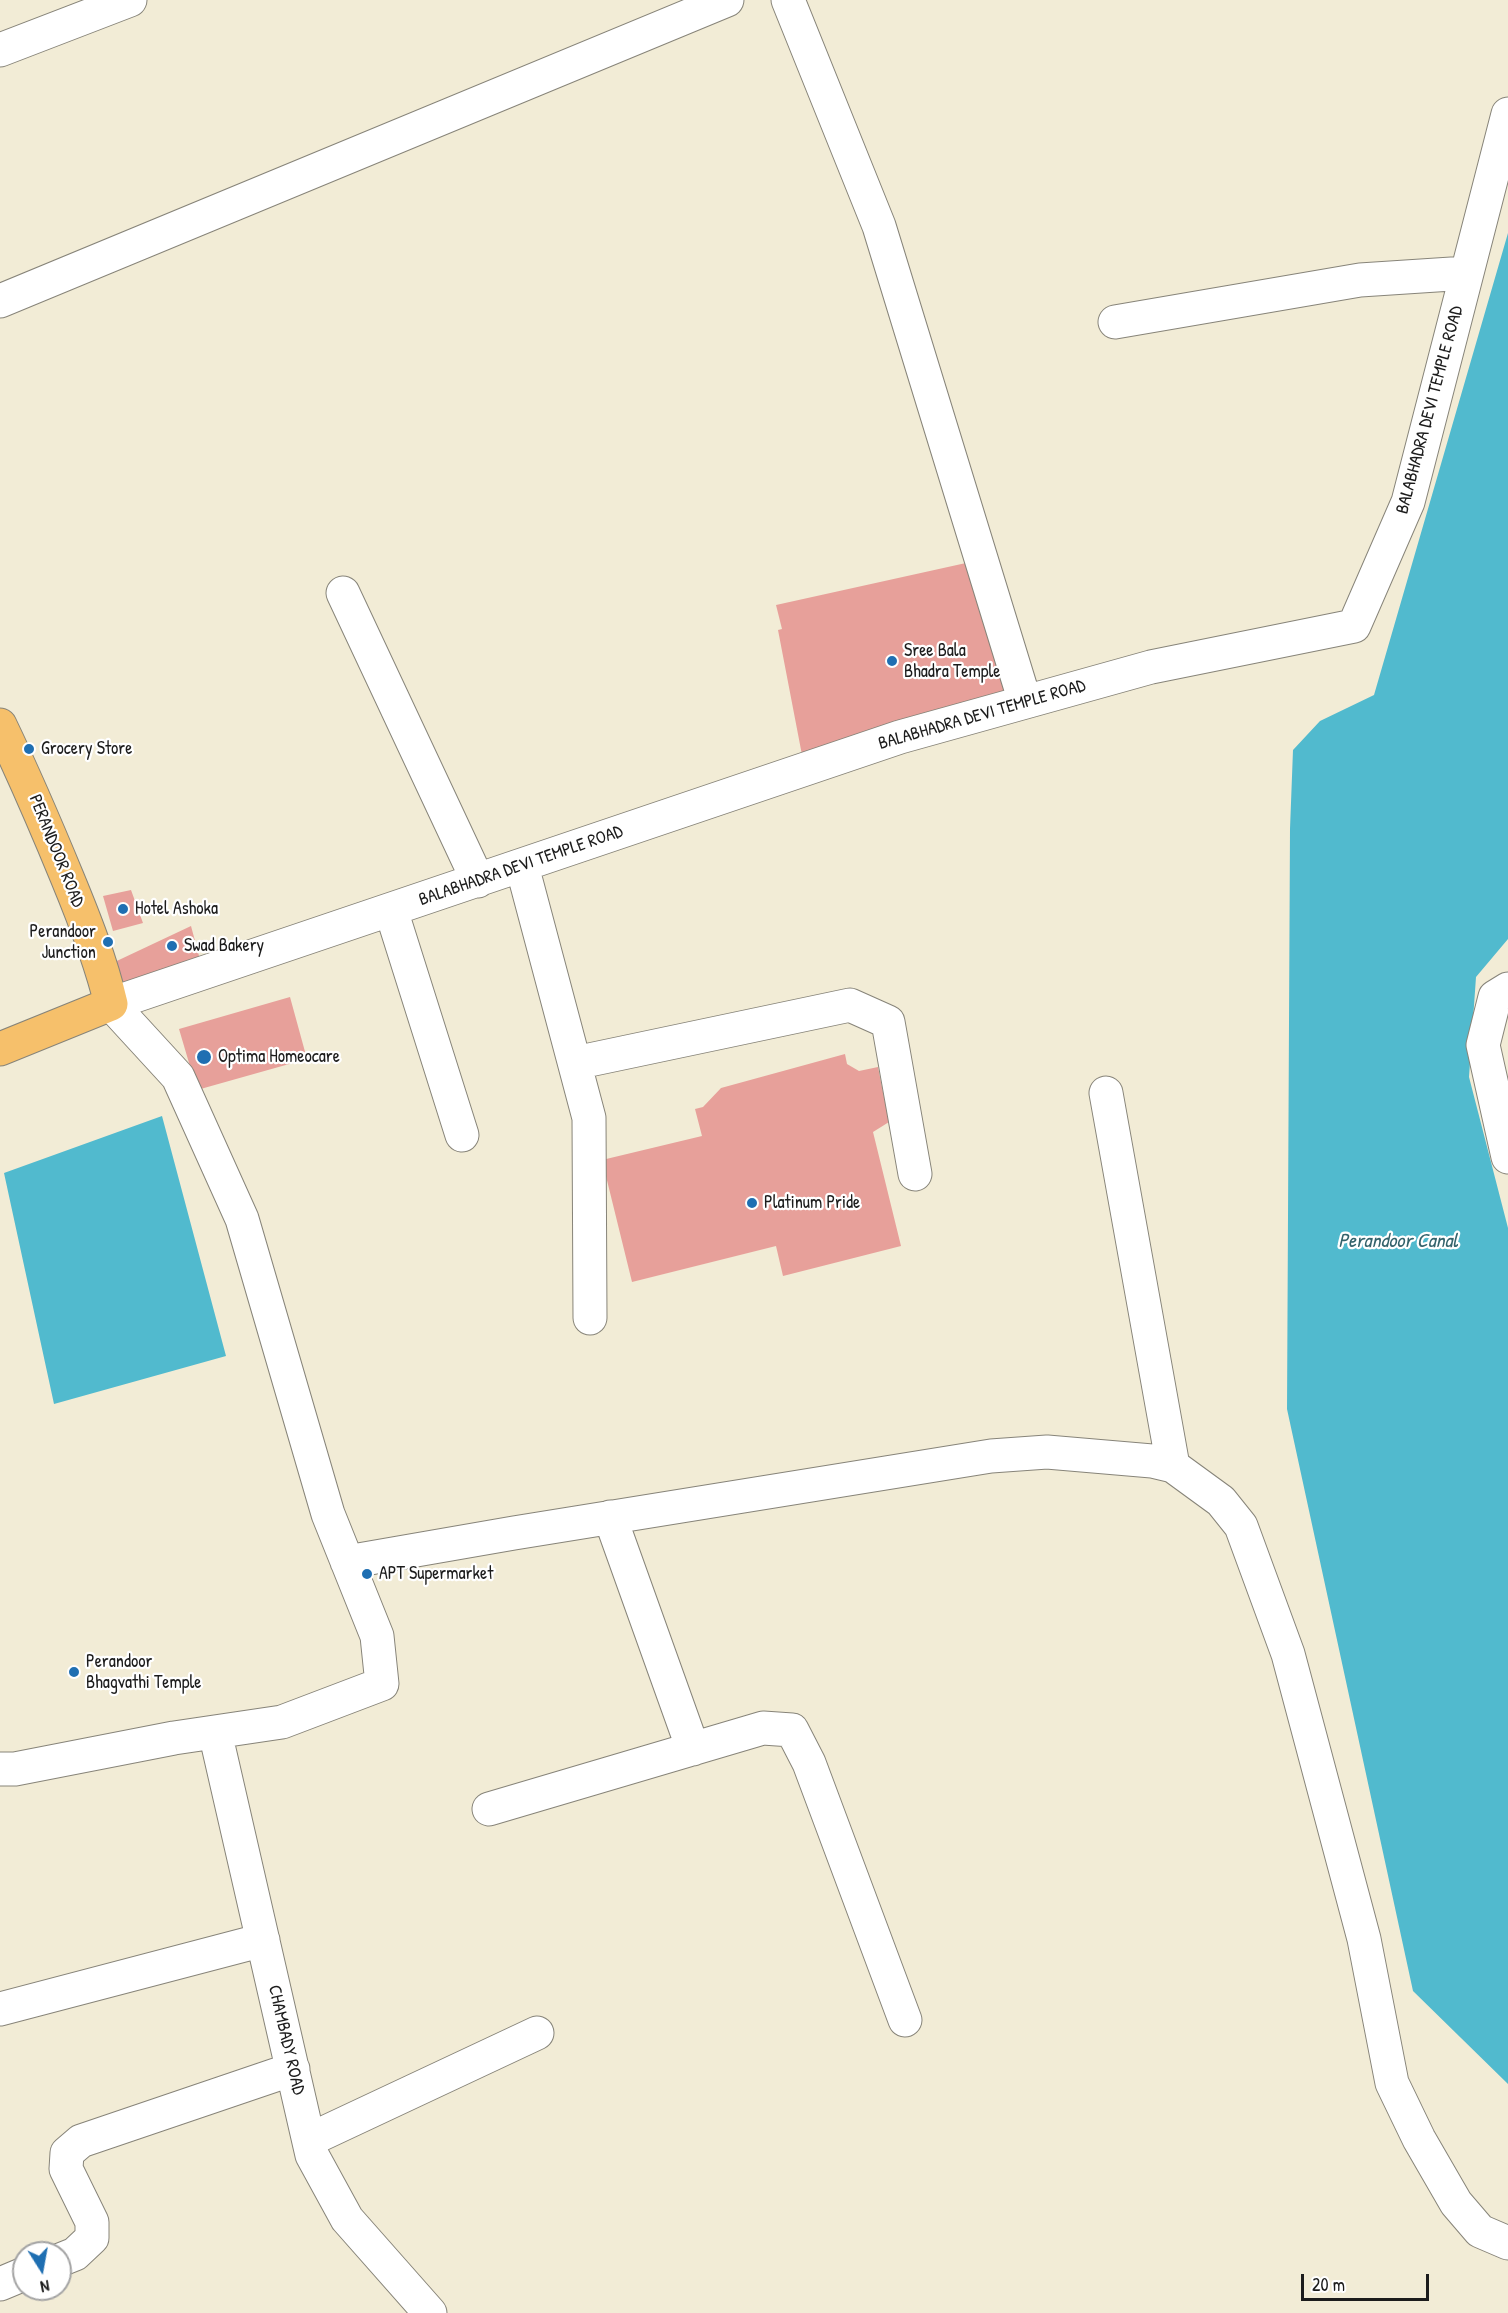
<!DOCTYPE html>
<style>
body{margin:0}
#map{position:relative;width:1508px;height:2313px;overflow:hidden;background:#f2ecd6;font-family:"Patrick Hand",sans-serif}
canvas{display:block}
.north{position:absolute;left:12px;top:2241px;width:60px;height:60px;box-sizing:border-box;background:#fff;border:2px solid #a4a4a4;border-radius:50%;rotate:169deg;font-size:16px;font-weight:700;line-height:24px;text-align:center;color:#1c1c1c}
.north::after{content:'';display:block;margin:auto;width:21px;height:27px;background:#1f6fb2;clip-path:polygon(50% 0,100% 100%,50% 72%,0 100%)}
.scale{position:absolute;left:1301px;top:2274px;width:128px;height:27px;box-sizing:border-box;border:3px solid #1c1c1c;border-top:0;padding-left:8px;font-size:18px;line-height:21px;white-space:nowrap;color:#1c1c1c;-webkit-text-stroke:4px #fff;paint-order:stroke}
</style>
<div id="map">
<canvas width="1508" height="2313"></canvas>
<div class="north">N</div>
<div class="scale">20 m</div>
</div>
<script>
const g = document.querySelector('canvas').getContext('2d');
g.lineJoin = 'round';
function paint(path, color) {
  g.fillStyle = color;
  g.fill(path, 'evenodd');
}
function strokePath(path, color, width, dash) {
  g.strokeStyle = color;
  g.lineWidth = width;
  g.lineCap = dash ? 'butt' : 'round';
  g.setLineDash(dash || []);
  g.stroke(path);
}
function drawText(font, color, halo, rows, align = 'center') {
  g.font = font + ' "Patrick Hand",sans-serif';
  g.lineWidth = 4.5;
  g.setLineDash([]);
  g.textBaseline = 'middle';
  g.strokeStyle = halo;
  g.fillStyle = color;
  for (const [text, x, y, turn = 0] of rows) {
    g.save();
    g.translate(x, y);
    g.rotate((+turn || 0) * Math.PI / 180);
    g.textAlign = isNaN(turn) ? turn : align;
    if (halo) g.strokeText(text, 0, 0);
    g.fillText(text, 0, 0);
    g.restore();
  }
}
const water = new Path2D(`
 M 1508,233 L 1508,939 L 1476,977 L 1469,1077 L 1508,1228 L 1508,2084 L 1413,1991 L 1287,1409 L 1290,829 L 1293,750 L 1320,721 L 1374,695 Z
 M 162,1116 L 226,1356 L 54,1404 L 4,1173 Z`);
const building = new Path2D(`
 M 975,561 L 1007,691 L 802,755 L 778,630 L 782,629 L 776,605 Z
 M 131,890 L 143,923 L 113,931 L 103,896 Z
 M 191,926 L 202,967 L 111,999 L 104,967 Z
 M 290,997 L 307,1059 L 197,1090 L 179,1029 Z
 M 845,1054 L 847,1064 L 859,1071 L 878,1067 L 889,1122 L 873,1132 L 901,1246 L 783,1276 L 776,1246 L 632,1282 L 602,1160 L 702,1136 L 695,1109 L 703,1107 L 721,1088 Z`);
const minor = new Path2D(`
 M 788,0 L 879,226 L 1025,702
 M 0,50 L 130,0
 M 0,301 L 727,0
 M 1115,322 L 1360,280 L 1467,273
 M 343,593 L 478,881
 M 522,866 L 589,1118 L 590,1318
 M 391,910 L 462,1135
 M 1508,989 L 1495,997 L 1483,1045 L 1508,1157
 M 575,1063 L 850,1005 L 888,1022 L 915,1174
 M 1106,1093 L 1173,1466
 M 610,1517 L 693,1749
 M 347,1562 L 514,1533 L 991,1456 L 1047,1452 L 1152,1461 L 1173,1466 L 1221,1501 L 1241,1526 L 1288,1654 L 1364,1939 L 1392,2083 L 1419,2139 L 1456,2203 L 1480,2231 L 1508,2243
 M 215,1732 L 312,2155 L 347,2219 L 430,2313
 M 0,1769 L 15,1769 L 174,1738 L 282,1722 L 382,1684 L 377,1636 L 328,1514 L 242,1219 L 178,1077 L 111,1004 L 900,737 L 1151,667 L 1354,626 L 1408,502 L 1508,114
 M 489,1809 L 763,1728 L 792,1730 L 809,1763 L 905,2020
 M 0,2009 L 263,1940
 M 309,2140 L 537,2033
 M 60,2260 L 75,2254 L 92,2238 L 92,2222 L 66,2169 L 67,2153 L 81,2141 L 293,2069
 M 0,2284 L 24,2274`);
const major = new Path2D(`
 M 0,725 C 24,775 46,826 67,877 C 84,918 101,961 111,1004 L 0,1049`);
const markers = [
 [892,661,6,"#1f6fb2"],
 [29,749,6,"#1f6fb2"],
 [123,909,6,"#1f6fb2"],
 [108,942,6,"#1f6fb2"],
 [172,946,6,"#1f6fb2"],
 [204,1057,8,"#1f6fb2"],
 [752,1203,6,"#1f6fb2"],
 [367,1574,6,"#1f6fb2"],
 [74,1672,6,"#1f6fb2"]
];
const streetNames = [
 ["BALABHADRA DEVI TEMPLE ROAD",1430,410,-75],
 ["BALABHADRA DEVI TEMPLE ROAD",982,715,-16],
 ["PERANDOOR ROAD",56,851,68],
 ["BALABHADRA DEVI TEMPLE ROAD",521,866,-19],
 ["CHAMBADY ROAD",286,2040,77]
];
const poiNames = [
 ["Sree Bala",904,651],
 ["Bhadra Temple",904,672],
 ["Grocery Store",41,749],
 ["Hotel Ashoka",135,909],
 ["Perandoor",96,932,"right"],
 ["Junction",96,953,"right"],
 ["Swad Bakery",184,946],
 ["Optima Homeocare",218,1057],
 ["Platinum Pride",764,1203],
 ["APT Supermarket",379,1574],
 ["Perandoor",86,1662],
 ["Bhagvathi Temple",86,1683]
];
const waterNames = [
 ["Perandoor Canal",1398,1242]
];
paint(water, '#51bace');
paint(building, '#e7a09a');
strokePath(minor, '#878479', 35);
strokePath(major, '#878479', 35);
strokePath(minor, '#fff', 33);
strokePath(major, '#f6c06b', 33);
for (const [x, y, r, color] of markers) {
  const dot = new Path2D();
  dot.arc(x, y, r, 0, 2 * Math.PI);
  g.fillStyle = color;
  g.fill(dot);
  strokePath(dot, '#fff', 2);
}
drawText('18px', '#1c1c1c', '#fff', streetNames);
drawText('18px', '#1c1c1c', '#fff', poiNames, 'left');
drawText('italic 20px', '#34636c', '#fff', waterNames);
</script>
